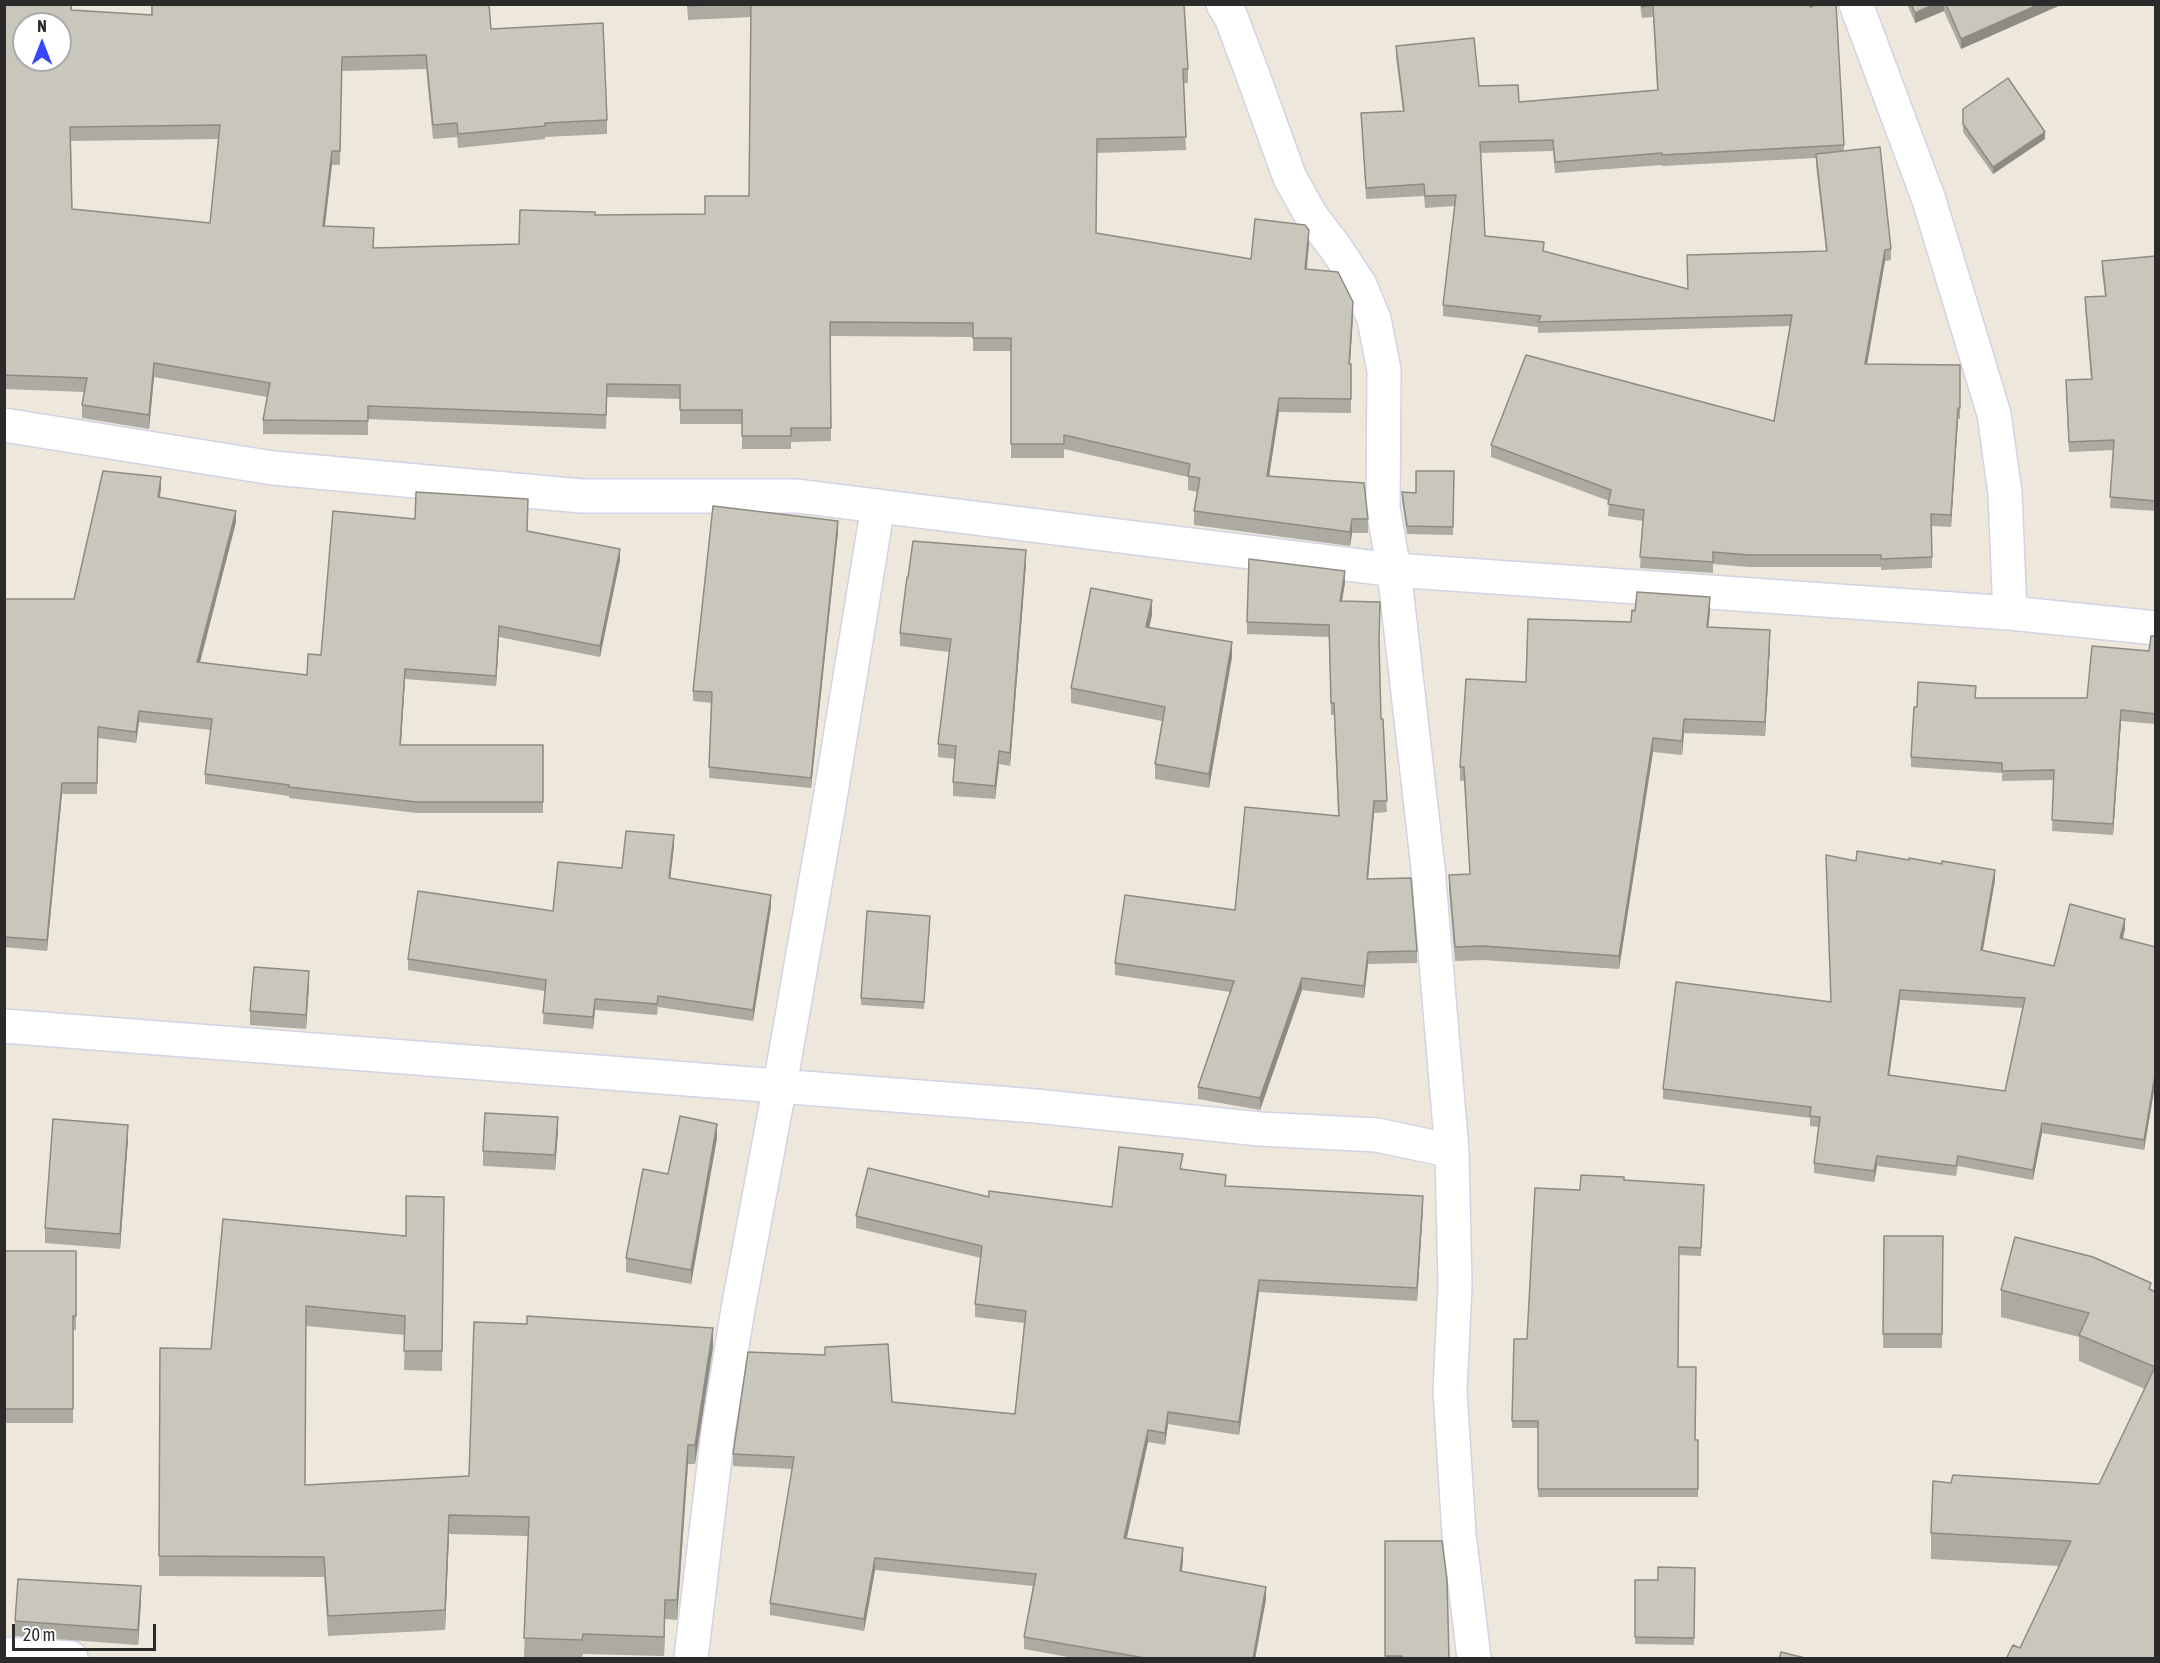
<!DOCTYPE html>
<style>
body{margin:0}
#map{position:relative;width:2160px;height:1663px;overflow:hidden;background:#eee8dc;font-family:"Asap Condensed",sans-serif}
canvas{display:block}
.frame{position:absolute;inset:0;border:6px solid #2b2b2b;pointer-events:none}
.north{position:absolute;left:12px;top:12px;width:60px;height:60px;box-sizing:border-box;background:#fff;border:2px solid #aaa;border-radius:50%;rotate:0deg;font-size:16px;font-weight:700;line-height:24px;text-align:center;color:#2b2b2b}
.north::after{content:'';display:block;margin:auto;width:21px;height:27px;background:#3845ff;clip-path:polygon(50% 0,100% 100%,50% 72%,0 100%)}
.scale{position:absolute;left:12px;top:1624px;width:144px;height:27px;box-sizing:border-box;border:3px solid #2b2b2b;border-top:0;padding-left:8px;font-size:18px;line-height:21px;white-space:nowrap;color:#2b2b2b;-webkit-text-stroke:4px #fff;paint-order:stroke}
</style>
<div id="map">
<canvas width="2160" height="1663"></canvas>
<div class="frame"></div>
<div class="north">N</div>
<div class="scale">20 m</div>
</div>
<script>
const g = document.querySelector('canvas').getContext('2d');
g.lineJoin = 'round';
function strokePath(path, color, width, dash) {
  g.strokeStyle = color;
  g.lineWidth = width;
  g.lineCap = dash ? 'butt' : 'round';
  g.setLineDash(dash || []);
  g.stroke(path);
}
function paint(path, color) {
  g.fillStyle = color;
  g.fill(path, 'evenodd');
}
const street = new Path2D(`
 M 1223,4 L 1231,17 L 1255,81 L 1290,178 L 1312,217 L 1335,247 L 1360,285 L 1374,319 L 1384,370 L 1383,508 L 1394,570 L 1428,868 L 1452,1151 L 1455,1286 L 1450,1391 L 1459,1534 L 1474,1658
 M 1856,4 L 1929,200 L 1994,414 L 2005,493 L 2010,613
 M 4,425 L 273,468 L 582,496 L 797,496 L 1394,570 L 2010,613 L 2156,628
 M 4,1026 L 1036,1106 L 1260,1129 L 1377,1135 L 1452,1151
 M 4,1654 L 71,1658
 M 691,1658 L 718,1432 L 738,1309 L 780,1085 L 829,805 L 878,506`);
const wall = new Path2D(`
 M 4,4 L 72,4 L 72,10 L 152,15 L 151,4 L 489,4 L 491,29 L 607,120 L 607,134 L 545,137 L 545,139 L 458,148 L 457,137 L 433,139 L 426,69 L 342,71 L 340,165 L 332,165 L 325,226 L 374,248 L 519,244 L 595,215 L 705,214 L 749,196 L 751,17 L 688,20 L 687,4 L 1184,4 L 1188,69 L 1188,83 L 1183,83 L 1186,150 L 1097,153 L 1096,233 L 1251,259 L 1309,244 L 1307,269 L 1353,316 L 1350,364 L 1351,364 L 1351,413 L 1279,412 L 1269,476 L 1368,519 L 1368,533 L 1352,533 L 1350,546 L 1194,525 L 1194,511 L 1198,492 L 1188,490 L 1188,477 L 1064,449 L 1064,458 L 1011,458 L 1011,351 L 973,351 L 973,337 L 831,336 L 831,441 L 791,442 L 791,449 L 742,449 L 742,424 L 680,424 L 680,399 L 607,397 L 606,429 L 368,419 L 368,435 L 263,434 L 263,420 L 267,397 L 154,377 L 149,429 L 82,418 L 82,405 L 84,392 L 4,389 ZM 218,139 L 210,223 L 72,209 L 71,141 Z
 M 1640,4 L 1810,4 L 1844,145 L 1844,151 L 1891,249 L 1891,260 L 1885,261 L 1867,364 L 1960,365 L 1960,419 L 1958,419 L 1951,527 L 1932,526 L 1932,568 L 1881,570 L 1881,567 L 1749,567 L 1713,564 L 1713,573 L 1640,568 L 1643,521 L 1608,516 L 1609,501 L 1491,457 L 1491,445 L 1774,421 L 1790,326 L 1538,333 L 1538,327 L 1443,316 L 1443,305 L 1455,206 L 1425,208 L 1424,196 L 1366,199 L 1361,113 L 1403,111 L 1396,58 L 1396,46 L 1479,86 L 1519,102 L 1657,90 L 1653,17 L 1642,18 ZM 1553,151 L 1555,173 L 1662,165 L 1662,166 L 1816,158 L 1816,165 L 1826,251 L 1688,289 L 1485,236 L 1481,153 Z
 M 1907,4 L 2063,4 L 1961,49 L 1944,11 L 1915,23 Z
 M 1963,109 L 2045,139 L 1993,174 L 1963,132 Z
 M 2155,256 L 2156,511 L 2110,508 L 2114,450 L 2069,452 L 2066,390 L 2091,379 L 2085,307 L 2085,297 L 2105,296 L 2102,272 L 2102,261 Z
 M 1454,471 L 1453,535 L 1407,534 L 1402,500 L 1402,492 L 1416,493 Z
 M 161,488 L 160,497 L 236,522 L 200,663 L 307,675 L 415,519 L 528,510 L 527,531 L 620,560 L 600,657 L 499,637 L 496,686 L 405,679 L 401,745 L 543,745 L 543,813 L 417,813 L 289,798 L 289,796 L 205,784 L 205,774 L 211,730 L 139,722 L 136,743 L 98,738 L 97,794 L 62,794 L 47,951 L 4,947 L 4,599 L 74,599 Z
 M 838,532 L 811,788 L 709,778 L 712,703 L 693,701 L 693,691 Z
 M 1026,564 L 1010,766 L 999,764 L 995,799 L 953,796 L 953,782 L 955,759 L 938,757 L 938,744 L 949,652 L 900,646 L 900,633 Z
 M 1345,583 L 1342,601 L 1379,646 L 1381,719 L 1387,812 L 1374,813 L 1368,879 L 1417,951 L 1417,963 L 1368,964 L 1364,998 L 1302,990 L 1260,1110 L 1198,1099 L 1198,1087 L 1230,992 L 1115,975 L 1115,963 L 1235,910 L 1338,816 L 1334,715 L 1331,715 L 1329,637 L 1247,634 L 1247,622 Z
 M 1710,611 L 1708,627 L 1770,644 L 1765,736 L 1684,733 L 1682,755 L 1653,752 L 1619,969 L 1483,960 L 1455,961 L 1449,889 L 1449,875 L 1470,874 L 1464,781 L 1460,781 L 1460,767 L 1526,682 L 1631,622 Z
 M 1152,615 L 1149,627 L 1232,657 L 1209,788 L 1155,779 L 1155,764 L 1162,721 L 1071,703 L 1071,688 Z
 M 2156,636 L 2156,724 L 2121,721 L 2113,835 L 2052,831 L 2054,780 L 2002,781 L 2002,773 L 1911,767 L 1911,757 L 1917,707 L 1976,698 L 2087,698 L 2149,651 Z
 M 674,846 L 670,879 L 771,907 L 753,1021 L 658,1007 L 657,1015 L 595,1010 L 593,1029 L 543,1024 L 545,991 L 408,970 L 408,959 L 553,911 L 622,868 Z
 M 1856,861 L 1995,880 L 1983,950 L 2054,966 L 2125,929 L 2123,939 L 2156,947 L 2156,1079 L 2144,1150 L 2042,1133 L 2033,1180 L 1958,1166 L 1956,1176 L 1877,1166 L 1874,1182 L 1814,1173 L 1814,1163 L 1819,1127 L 1810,1126 L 1810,1118 L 1663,1099 L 1663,1089 L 1831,1002 ZM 1900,1000 L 2023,1008 L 2005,1091 L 1889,1075 Z
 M 930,923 L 924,1009 L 861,1005 L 861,998 Z
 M 309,985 L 306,1029 L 250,1025 L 250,1011 Z
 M 558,1131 L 555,1170 L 483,1166 L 483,1151 Z
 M 717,1138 L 691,1284 L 626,1272 L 626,1258 L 668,1174 Z
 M 128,1139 L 120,1249 L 45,1243 L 45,1228 Z
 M 1183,1167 L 1182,1170 L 1226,1186 L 1423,1208 L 1417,1301 L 1259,1292 L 1239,1435 L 1168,1424 L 1165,1445 L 1148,1442 L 1126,1539 L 1183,1561 L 1182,1571 L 1266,1599 L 1255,1659 L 1079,1659 L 1024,1649 L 1024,1637 L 1033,1586 L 875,1570 L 864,1631 L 770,1615 L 770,1603 L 792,1469 L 733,1466 L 733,1454 L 892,1402 L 1015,1414 L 1024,1323 L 975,1317 L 975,1304 L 981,1258 L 856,1228 L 856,1216 L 989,1197 L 1112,1207 Z
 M 1624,1180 L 1704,1185 L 1701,1256 L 1679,1255 L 1678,1367 L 1695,1440 L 1698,1440 L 1698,1497 L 1538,1497 L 1538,1428 L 1512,1428 L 1514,1339 L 1527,1339 L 1580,1190 Z
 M 444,1197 L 442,1371 L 404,1370 L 405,1335 L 306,1326 L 305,1485 L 469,1476 L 713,1347 L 695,1464 L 688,1464 L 677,1620 L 665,1619 L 664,1656 L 583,1654 L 582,1659 L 524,1657 L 528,1536 L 449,1534 L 445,1630 L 328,1636 L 324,1577 L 159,1576 L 160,1348 L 211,1349 L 406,1236 Z
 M 1884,1236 L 1943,1236 L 1942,1348 L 1883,1348 Z
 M 76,1251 L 76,1330 L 73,1330 L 73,1423 L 4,1423 L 4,1265 Z
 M 2001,1290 L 2151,1290 L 2156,1292 L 2156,1659 L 2020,1648 L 2059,1566 L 1931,1559 L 1931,1533 L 1951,1483 L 2099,1484 L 2145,1389 L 2079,1361 L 2079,1337 L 2001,1317 Z
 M 1385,1541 L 1447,1580 L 1449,1659 L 1385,1659 Z
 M 1695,1568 L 1694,1645 L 1635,1644 L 1635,1580 L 1658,1580 Z
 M 141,1601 L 138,1645 L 15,1636 L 15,1621 Z`);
const shadedWall = new Path2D(`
 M 1935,4 L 1944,4 L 1944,11 L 1915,23 L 1915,13 Z
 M 2040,4 L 2063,4 L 1961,49 L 1961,39 Z
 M 2045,132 L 2045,139 L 1993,174 L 1993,167 Z
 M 332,151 L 332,165 L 323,240 L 323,226 Z
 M 1309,230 L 1309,244 L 1305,283 L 1305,269 Z
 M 1885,250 L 1885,261 L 1865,376 L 1865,364 Z
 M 1353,302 L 1353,316 L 1349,378 L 1349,364 Z
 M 154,363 L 154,377 L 149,429 L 149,415 Z
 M 1279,398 L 1279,412 L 1267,490 L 1267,476 Z
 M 1958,408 L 1958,419 L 1951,527 L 1951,515 Z
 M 161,477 L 161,488 L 158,508 L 158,497 Z
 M 236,511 L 236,522 L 197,673 L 197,662 Z
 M 1352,519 L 1352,533 L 1350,546 L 1350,532 Z
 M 838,521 L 838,532 L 811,788 L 811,778 Z
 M 620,549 L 620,560 L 600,657 L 600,646 Z
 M 1026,550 L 1026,564 L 1010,766 L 1010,753 Z
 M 1345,571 L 1345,583 L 1340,612 L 1340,601 Z
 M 1710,597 L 1710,611 L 1707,641 L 1707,627 Z
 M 1152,600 L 1152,615 L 1146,642 L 1146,627 Z
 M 499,626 L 499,637 L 496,686 L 496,676 Z
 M 1770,630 L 1770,644 L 1765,736 L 1765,722 Z
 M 1232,642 L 1232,657 L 1209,788 L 1209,774 Z
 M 405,669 L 405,679 L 400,756 L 400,745 Z
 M 2121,710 L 2121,721 L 2113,835 L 2113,824 Z
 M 139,711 L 139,722 L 136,743 L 136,732 Z
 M 1684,719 L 1684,733 L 1682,755 L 1682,741 Z
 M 1653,738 L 1653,752 L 1619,969 L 1619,956 Z
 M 999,751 L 999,764 L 995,799 L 995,786 Z
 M 62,783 L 62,794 L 47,951 L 47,940 Z
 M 1374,801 L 1374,813 L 1367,891 L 1367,879 Z
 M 674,835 L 674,846 L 669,890 L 669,878 Z
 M 1995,870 L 1995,880 L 1981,960 L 1981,950 Z
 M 771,895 L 771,907 L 753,1021 L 753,1010 Z
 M 2125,919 L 2125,929 L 2120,948 L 2120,938 Z
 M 1368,952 L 1368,964 L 1364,998 L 1364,986 Z
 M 309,971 L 309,985 L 306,1029 L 306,1015 Z
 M 1302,978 L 1302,990 L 1260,1110 L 1260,1098 Z
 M 1900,990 L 1900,1000 L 1888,1085 L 1888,1075 Z
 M 595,999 L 595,1010 L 593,1029 L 593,1017 Z
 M 2156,1069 L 2156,1079 L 2144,1150 L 2144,1140 Z
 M 558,1117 L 558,1131 L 555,1170 L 555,1155 Z
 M 2042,1123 L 2042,1133 L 2033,1180 L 2033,1170 Z
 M 717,1124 L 717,1138 L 691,1284 L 691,1270 Z
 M 128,1125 L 128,1139 L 120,1249 L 120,1234 Z
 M 1877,1156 L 1877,1166 L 1874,1182 L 1874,1171 Z
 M 1423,1196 L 1423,1208 L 1417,1301 L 1417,1288 Z
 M 1259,1280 L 1259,1292 L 1239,1435 L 1239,1422 Z
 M 713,1328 L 713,1347 L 695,1464 L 695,1445 Z
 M 1168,1412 L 1168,1424 L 1165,1445 L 1165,1433 Z
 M 1148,1430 L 1148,1442 L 1124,1551 L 1124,1538 Z
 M 688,1445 L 688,1464 L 677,1620 L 677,1600 Z
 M 449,1515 L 449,1534 L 445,1630 L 445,1610 Z
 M 1183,1548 L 1183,1561 L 1180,1583 L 1180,1571 Z
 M 875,1558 L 875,1570 L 864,1631 L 864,1619 Z
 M 141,1586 L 141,1601 L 138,1645 L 138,1630 Z
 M 1266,1587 L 1266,1599 L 1255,1659 L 1253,1659 Z
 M 665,1600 L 665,1619 L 664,1656 L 664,1637 Z`);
const building = new Path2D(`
 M 4,4 L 71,4 L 71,10 L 152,15 L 152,4 L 489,4 L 491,29 L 603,23 L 607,120 L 545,123 L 545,126 L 458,134 L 457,123 L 433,125 L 426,55 L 342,57 L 340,151 L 332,151 L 323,226 L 374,228 L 373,248 L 519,244 L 520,210 L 595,212 L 595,215 L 705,214 L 705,196 L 749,196 L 751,4 L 1184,4 L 1188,69 L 1183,69 L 1186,137 L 1097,139 L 1096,233 L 1251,259 L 1255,219 L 1305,225 L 1309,230 L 1305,269 L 1338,272 L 1353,302 L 1349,364 L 1351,364 L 1351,399 L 1279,398 L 1267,476 L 1364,483 L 1368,519 L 1352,519 L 1350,532 L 1194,511 L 1200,478 L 1188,476 L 1190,464 L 1064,435 L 1064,444 L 1011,444 L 1011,338 L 973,338 L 973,323 L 830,322 L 831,428 L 791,428 L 791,436 L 742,436 L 742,410 L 680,410 L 680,385 L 607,384 L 606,415 L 368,406 L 368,421 L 263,420 L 270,383 L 154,363 L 149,415 L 82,405 L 87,378 L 4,375 ZM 24,24 L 60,24 L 60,60 L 24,60 ZM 220,125 L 210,223 L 72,209 L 70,127 Z
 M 687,4 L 716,4 L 688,6 Z
 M 1641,4 L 1810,4 L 1810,7 L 1820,4 L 1836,4 L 1844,145 L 1662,155 L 1662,153 L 1555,162 L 1553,140 L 1480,142 L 1485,236 L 1544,242 L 1543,251 L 1688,289 L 1687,255 L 1827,251 L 1816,154 L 1880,147 L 1891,249 L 1885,250 L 1865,364 L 1960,365 L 1960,408 L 1958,408 L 1951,515 L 1931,514 L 1932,557 L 1881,559 L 1881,555 L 1749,555 L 1713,552 L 1713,562 L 1640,557 L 1644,510 L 1608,504 L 1611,490 L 1491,445 L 1526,355 L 1774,421 L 1792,315 L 1538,322 L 1541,316 L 1443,305 L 1456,195 L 1425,196 L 1424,184 L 1366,188 L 1361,113 L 1404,111 L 1396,46 L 1474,38 L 1479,86 L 1518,85 L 1519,102 L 1658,90 L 1653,5 L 1642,7 Z
 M 1911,4 L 1935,4 L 1915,13 Z
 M 1946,4 L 2040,4 L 1961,39 Z
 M 2008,78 L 2045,132 L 1993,167 L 1963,124 L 1963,109 Z
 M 2155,256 L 2156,501 L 2110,497 L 2114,440 L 2069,442 L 2066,380 L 2092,379 L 2085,297 L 2106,296 L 2102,261 Z
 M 103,471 L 161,477 L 158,497 L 236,511 L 197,662 L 307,675 L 308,654 L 321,655 L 333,511 L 415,519 L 416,492 L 528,499 L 527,531 L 620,549 L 600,646 L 499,626 L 496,676 L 405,669 L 400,745 L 543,745 L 543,802 L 417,802 L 289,787 L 289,785 L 205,774 L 212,719 L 139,711 L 136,732 L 98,727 L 97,783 L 62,783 L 47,940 L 4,937 L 4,599 L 74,599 Z
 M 1416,471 L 1454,471 L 1453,527 L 1407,526 L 1402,492 L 1416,493 Z
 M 713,506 L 838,521 L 811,778 L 709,767 L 712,692 L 693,691 Z
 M 913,541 L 1026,550 L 1010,753 L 999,751 L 995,786 L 953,782 L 956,746 L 938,744 L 951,639 L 900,633 L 907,577 L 908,577 Z
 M 1249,559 L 1345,571 L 1340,601 L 1380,602 L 1379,640 L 1381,719 L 1383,719 L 1387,801 L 1374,801 L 1367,879 L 1411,878 L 1417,951 L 1368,952 L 1364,986 L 1302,978 L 1260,1098 L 1198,1087 L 1234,981 L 1115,963 L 1125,895 L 1235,910 L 1245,807 L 1339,816 L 1334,703 L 1331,703 L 1329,625 L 1247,622 Z
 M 1091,588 L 1152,600 L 1146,627 L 1232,642 L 1209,774 L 1155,764 L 1165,707 L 1071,688 Z
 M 1637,592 L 1710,597 L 1707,627 L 1770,630 L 1765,722 L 1684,719 L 1682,741 L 1653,738 L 1619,956 L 1483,946 L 1455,947 L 1449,875 L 1470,874 L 1464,767 L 1460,767 L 1466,679 L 1526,682 L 1528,619 L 1631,622 L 1632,610 L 1635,611 Z
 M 2151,636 L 2156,636 L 2156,714 L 2121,710 L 2113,824 L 2052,820 L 2054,770 L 2002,771 L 2002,763 L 1911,757 L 1914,707 L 1917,707 L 1918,682 L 1976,686 L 1975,698 L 2087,698 L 2092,646 L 2149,651 Z
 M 626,831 L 674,835 L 669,878 L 771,895 L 753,1010 L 658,996 L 657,1004 L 595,999 L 593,1017 L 543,1013 L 546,980 L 408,959 L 418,891 L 553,911 L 558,862 L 622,868 Z
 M 1857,851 L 1909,860 L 1909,858 L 1942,864 L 1942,861 L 1995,870 L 1981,950 L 2054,966 L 2070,904 L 2125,919 L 2120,938 L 2156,947 L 2156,1069 L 2144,1140 L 2042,1123 L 2033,1170 L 1958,1156 L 1956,1166 L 1877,1156 L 1874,1171 L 1814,1163 L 1820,1117 L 1810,1116 L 1811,1107 L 1663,1089 L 1676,982 L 1831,1002 L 1826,855 L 1856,861 ZM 1900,990 L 2025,998 L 2005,1091 L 1888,1075 Z
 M 867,911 L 930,916 L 924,1002 L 861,998 Z
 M 254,967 L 309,971 L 306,1015 L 250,1011 Z
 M 485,1113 L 558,1117 L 555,1155 L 483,1151 Z
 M 680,1116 L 717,1124 L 691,1270 L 626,1258 L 643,1169 L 668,1174 Z
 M 53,1119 L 128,1125 L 120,1234 L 45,1228 Z
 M 1119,1147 L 1183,1154 L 1180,1169 L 1226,1175 L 1225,1186 L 1423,1196 L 1417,1288 L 1259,1280 L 1239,1422 L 1168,1412 L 1165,1433 L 1148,1430 L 1124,1538 L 1183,1548 L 1180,1571 L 1266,1587 L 1253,1659 L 1151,1659 L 1024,1637 L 1036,1574 L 875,1558 L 864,1619 L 770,1603 L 794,1457 L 733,1454 L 748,1352 L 825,1355 L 825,1347 L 888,1344 L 892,1402 L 1015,1414 L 1026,1311 L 975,1304 L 982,1246 L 856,1216 L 868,1168 L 989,1197 L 989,1191 L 1112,1207 Z
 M 1581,1175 L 1624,1177 L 1624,1180 L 1704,1185 L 1701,1248 L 1679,1247 L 1678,1367 L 1696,1367 L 1695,1440 L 1698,1440 L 1698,1489 L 1538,1489 L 1538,1421 L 1512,1421 L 1514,1339 L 1527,1339 L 1535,1188 L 1580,1190 Z
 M 406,1196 L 444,1197 L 442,1351 L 404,1351 L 405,1316 L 306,1306 L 305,1485 L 469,1476 L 474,1322 L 527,1324 L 527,1316 L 713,1328 L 695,1445 L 688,1445 L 677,1600 L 665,1600 L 664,1637 L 583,1634 L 582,1640 L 524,1638 L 529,1517 L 449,1515 L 445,1610 L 328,1616 L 324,1557 L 159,1556 L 160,1348 L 211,1349 L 223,1219 L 406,1236 Z
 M 1884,1236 L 1943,1236 L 1942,1334 L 1883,1334 Z
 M 2015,1237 L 2093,1257 L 2151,1283 L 2149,1289 L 2156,1292 L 2156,1659 L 2006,1659 L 2013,1645 L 2020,1648 L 2071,1541 L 1931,1533 L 1933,1481 L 1951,1483 L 1953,1475 L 2099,1484 L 2155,1367 L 2079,1335 L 2089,1313 L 2001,1290 Z
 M 5,1251 L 76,1251 L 76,1316 L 73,1316 L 73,1409 L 4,1409 Z
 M 1385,1541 L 1442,1541 L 1447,1580 L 1449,1658 L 1402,1659 L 1402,1656 L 1385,1656 Z
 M 1658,1567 L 1695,1568 L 1694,1638 L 1635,1637 L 1635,1580 L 1658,1580 Z
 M 18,1579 L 141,1586 L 138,1630 L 15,1621 Z
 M 1781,1652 L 1809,1659 L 1779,1659 Z`);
strokePath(street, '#d1d3e5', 36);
strokePath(street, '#fff', 33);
paint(wall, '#adaaa1');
paint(shadedWall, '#8d8b83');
paint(building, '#c9c6bb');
strokePath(building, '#8d8b83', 1.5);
</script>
